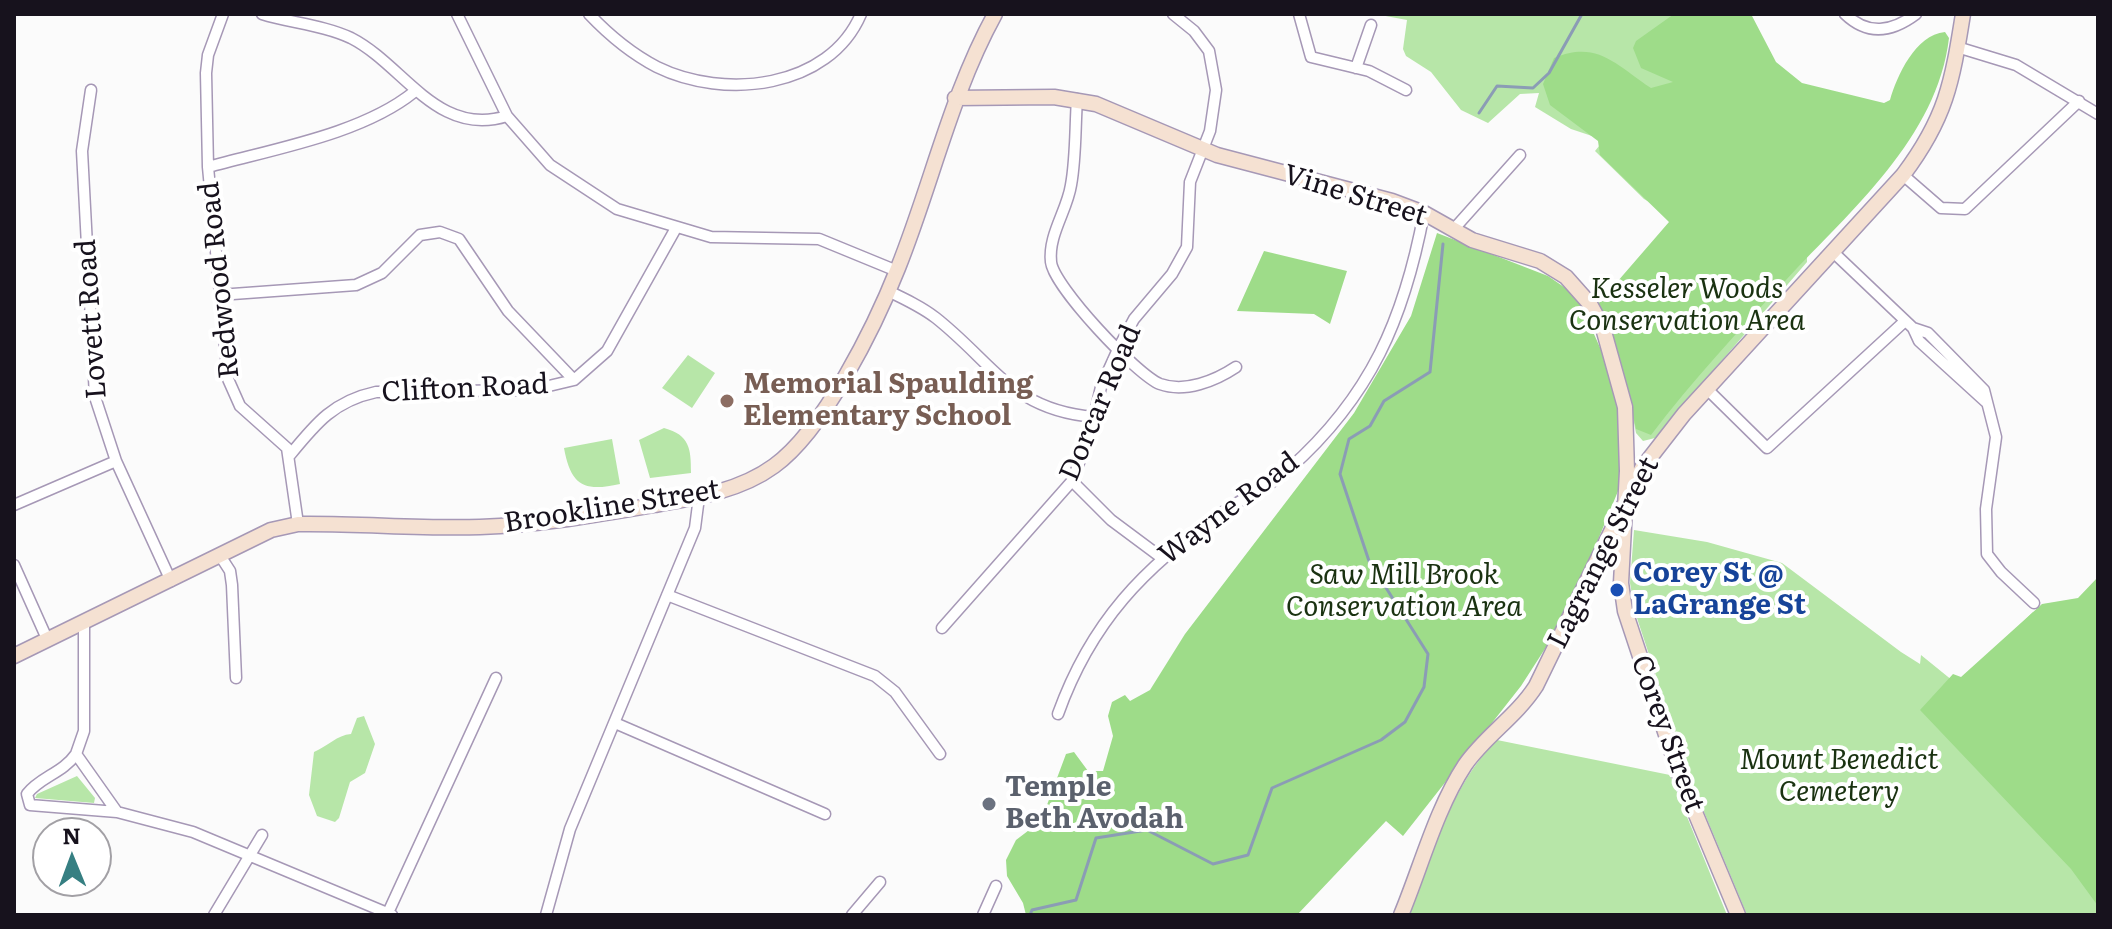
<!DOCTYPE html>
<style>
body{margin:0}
#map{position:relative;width:2112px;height:929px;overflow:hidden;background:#fbfbfb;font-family:Literata,serif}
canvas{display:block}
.frame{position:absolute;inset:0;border:16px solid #17121d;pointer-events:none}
.north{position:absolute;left:32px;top:817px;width:80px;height:80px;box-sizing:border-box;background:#fff;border:2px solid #a2a0a5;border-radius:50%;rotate:359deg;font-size:22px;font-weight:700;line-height:32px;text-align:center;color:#17121d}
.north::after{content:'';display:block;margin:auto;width:28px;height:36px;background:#367f82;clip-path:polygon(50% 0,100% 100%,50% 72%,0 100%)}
</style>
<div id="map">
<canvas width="2112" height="929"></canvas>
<div class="frame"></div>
<div class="north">N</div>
</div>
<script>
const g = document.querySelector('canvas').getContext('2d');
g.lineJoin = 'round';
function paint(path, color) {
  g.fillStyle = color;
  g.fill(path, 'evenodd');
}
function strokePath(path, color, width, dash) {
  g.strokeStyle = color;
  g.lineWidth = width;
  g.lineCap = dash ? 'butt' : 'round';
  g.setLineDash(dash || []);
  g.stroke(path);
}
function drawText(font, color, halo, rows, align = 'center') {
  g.font = font + ' Literata,serif';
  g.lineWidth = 8;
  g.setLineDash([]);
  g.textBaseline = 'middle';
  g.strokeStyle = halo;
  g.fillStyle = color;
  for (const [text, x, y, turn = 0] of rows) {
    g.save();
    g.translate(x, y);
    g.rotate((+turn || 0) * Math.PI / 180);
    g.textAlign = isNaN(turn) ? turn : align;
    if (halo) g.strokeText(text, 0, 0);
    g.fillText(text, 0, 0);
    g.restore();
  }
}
const green = new Path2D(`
 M 1375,14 L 1700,14 L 1807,252 L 1807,262 L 1655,438 L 1643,441 L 1636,433 L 1625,377 L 1601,309 L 1679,219 L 1644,199 L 1595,151 L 1604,140 L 1571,129 L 1535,107 L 1539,93 L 1520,94 L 1488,123 L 1461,110 L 1431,72 L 1406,56 L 1403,49 L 1407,20 Z
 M 688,355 L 715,373 L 692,408 L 662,388 Z
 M 664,428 C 690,435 691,449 691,473 L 650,478 L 639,440 Z
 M 612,439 L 620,484 C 584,492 571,486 564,448 Z
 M 1634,530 L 1707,542 L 1782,563 L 1901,652 L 1920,664 L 1921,655 L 1958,685 L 2033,612 L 2098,643 L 2098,915 L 1747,915 L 1689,776 L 1635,612 L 1630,583 Z
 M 364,716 L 375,744 L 365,773 L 350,782 L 339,818 L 335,822 L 317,816 L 309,795 L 314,752 C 328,746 337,735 351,734 L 357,718 Z
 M 1497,740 L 1670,775 L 1727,915 L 1409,915 C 1433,855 1450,786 1497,740 Z
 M 77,776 L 95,798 L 94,803 L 35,798 L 37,794 Z`);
const forest = new Path2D(`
 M 1674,14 L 1751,14 L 1776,62 L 1802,83 L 1884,103 L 1890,100 C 1897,76 1915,35 1945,32 L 1949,38 C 1937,138 1851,210 1786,280 C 1739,330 1693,380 1651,435 L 1636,429 L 1620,358 L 1598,304 L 1669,222 L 1600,155 L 1598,141 L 1550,105 L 1543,84 L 1554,58 C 1597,40 1615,64 1651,88 L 1673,82 L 1641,68 L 1633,48 L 1636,41 Z
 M 1437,233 L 1548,276 L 1577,296 L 1602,352 L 1632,457 L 1568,613 L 1521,686 L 1403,836 L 1386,821 L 1297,915 L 1026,915 L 1023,903 L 1007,876 L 1006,860 L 1016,840 L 1041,821 L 1066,754 L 1074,752 L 1088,771 L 1103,771 L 1113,736 L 1108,716 L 1112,702 L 1125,695 L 1130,701 L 1150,690 L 1185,634 L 1354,413 L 1411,316 Z
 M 1264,251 L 1347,271 L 1330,324 L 1314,314 L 1237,311 Z
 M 2098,577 L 2098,906 L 2071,869 L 1920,710 L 1953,674 L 1961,677 L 2042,604 L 2078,598 Z`);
const stream = new Path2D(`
 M 1479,113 L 1497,86 L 1533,88 L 1549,73 L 1582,14
 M 1030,915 L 1032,910 L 1076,900 L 1096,838 L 1147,830 L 1213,864 L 1248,855 L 1272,788 L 1381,740 L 1405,722 L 1424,687 L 1428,654 L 1369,561 L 1340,474 L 1349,439 L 1370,426 L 1384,401 L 1430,372 L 1443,244`);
const street = new Path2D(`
 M 223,14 L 208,55 L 206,73 L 208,167 L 228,379 L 240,406 L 287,448 L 298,524
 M 262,14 C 291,23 323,25 351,38 C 404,65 437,138 507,116 L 550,165 L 617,209 L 711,237 L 819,239 L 897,271
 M 457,14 L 507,116
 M 589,14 C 608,34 632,54 657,67 C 724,100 829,89 861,14
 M 1299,14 L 1311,57 L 1369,71 L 1406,90
 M 1845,14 C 1868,36 1892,32 1916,14
 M 1957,47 L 2016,65 L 2098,114
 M 1356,68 L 1371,25
 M 91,90 L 82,151 L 95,397 L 116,461 L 171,581
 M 1077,99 C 1075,128 1076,158 1071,185 C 1067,211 1048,235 1051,262 C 1054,287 1137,375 1160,384 C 1185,393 1215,381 1236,367
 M 208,167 C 273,149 362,134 414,92
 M 1903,175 L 1941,208 L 1965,209 L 2079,101
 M 1453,230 L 1520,155
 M 1832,251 L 1913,328 L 1919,341 L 1986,402
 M 888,291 C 905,299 922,307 936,318 C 994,364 1012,410 1094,417
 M 219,295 L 356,285 L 382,273 L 420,235 L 440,232 L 459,239 L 508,311 L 574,380
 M 1913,328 L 1928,333 L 1984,390 L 1996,437 L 1986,509 L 1987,554 L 2001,572 L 2034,603
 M 1707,389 L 1767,448 L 1905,321
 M 290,455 C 316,423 334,401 376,392 L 532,390 L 574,380 L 607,351 L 676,228
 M 1072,481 L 1111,520 L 1162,558
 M 14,505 L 116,461
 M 219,554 L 230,571 L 232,585 L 236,678
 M 14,565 L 48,641
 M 667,595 L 875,676 L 895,692 L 940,754
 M 84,624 L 84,731 L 76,754 L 117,812 L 193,832 L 392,915
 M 942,628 L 1072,481 L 1090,434 L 1101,387 L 1119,347 L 1134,319 L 1172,274 L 1187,247 L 1190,182 L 1210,131 L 1216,90 L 1209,51 L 1194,31 L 1173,14
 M 1058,714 C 1091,622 1144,567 1223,512 C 1244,497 1270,487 1289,469 C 1371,396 1404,319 1424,213
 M 615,723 L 825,814
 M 76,754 C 63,773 40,777 27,794 L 30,805 L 117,812
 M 214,915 L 262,835
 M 387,915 L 496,678
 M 546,915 L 570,829 L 695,528 L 699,497
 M 852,915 L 880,882
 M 983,915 L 996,886`);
const secondary = new Path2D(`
 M 955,98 L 1054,97 L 1096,104 L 1217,155 L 1392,201 L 1424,213 L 1472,240 L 1540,261 L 1566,277 L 1590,304 L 1603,328 L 1625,407 L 1627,471 L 1621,583 L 1625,611 L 1679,774 L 1738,915
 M 14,656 L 271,530 L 298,524 C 359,523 419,529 480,527 C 538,525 597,515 654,505 C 695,498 740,491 774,466 C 824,430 875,326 898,268 C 932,183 951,94 995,14
 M 1401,915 C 1421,867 1436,809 1465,765 C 1485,736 1516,717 1536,686 L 1642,468 L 1684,414 L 1903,175 C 1946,118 1952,83 1963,14`);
const markers = [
 [727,401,8,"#8d6e63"],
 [1617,590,8,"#1a4fb4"],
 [989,804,8,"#6b7280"]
];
const streetNames = [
 ["Vine Street",1355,196,17],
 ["Redwood Road",220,280,-96],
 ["Lovett Road",92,319,-94],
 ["Clifton Road",465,389,-3],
 ["Dorcar Road",1101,403,-67],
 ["Brookline Street",612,507,-9],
 ["Wayne Road",1229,509,-37],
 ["Lagrange Street",1604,553,-63],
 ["Corey Street",1667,734,70]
];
const parkNames = [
 ["Kesseler Woods",1687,290],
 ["Conservation Area",1687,322],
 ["Saw Mill Brook",1404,576],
 ["Conservation Area",1404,608],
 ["Mount Benedict",1839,761],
 ["Cemetery",1839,793]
];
const educationNames = [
 ["Memorial Spaulding",743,385],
 ["Elementary School",743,417]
];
const transitNames = [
 ["Corey St @",1633,574],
 ["LaGrange St",1633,606]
];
const worshipNames = [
 ["Temple",1005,788],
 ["Beth Avodah",1005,820]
];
paint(green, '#b7e6a8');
paint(forest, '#9edc89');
strokePath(stream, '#8b9cb5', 3);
strokePath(street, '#a698b6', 13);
strokePath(secondary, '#a698b6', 17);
strokePath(street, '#fff', 10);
strokePath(secondary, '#f5e1d2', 14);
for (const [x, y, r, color] of markers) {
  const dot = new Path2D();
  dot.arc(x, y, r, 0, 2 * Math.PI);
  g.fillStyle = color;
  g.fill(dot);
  strokePath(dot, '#fff', 3);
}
drawText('28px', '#17121d', '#fff', streetNames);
drawText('italic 28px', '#1a3211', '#fff', parkNames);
drawText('bold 28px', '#785e54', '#fff', educationNames, 'left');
drawText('bold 28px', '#164399', '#fff', transitNames, 'left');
drawText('bold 28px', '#5b616d', '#fff', worshipNames, 'left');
</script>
